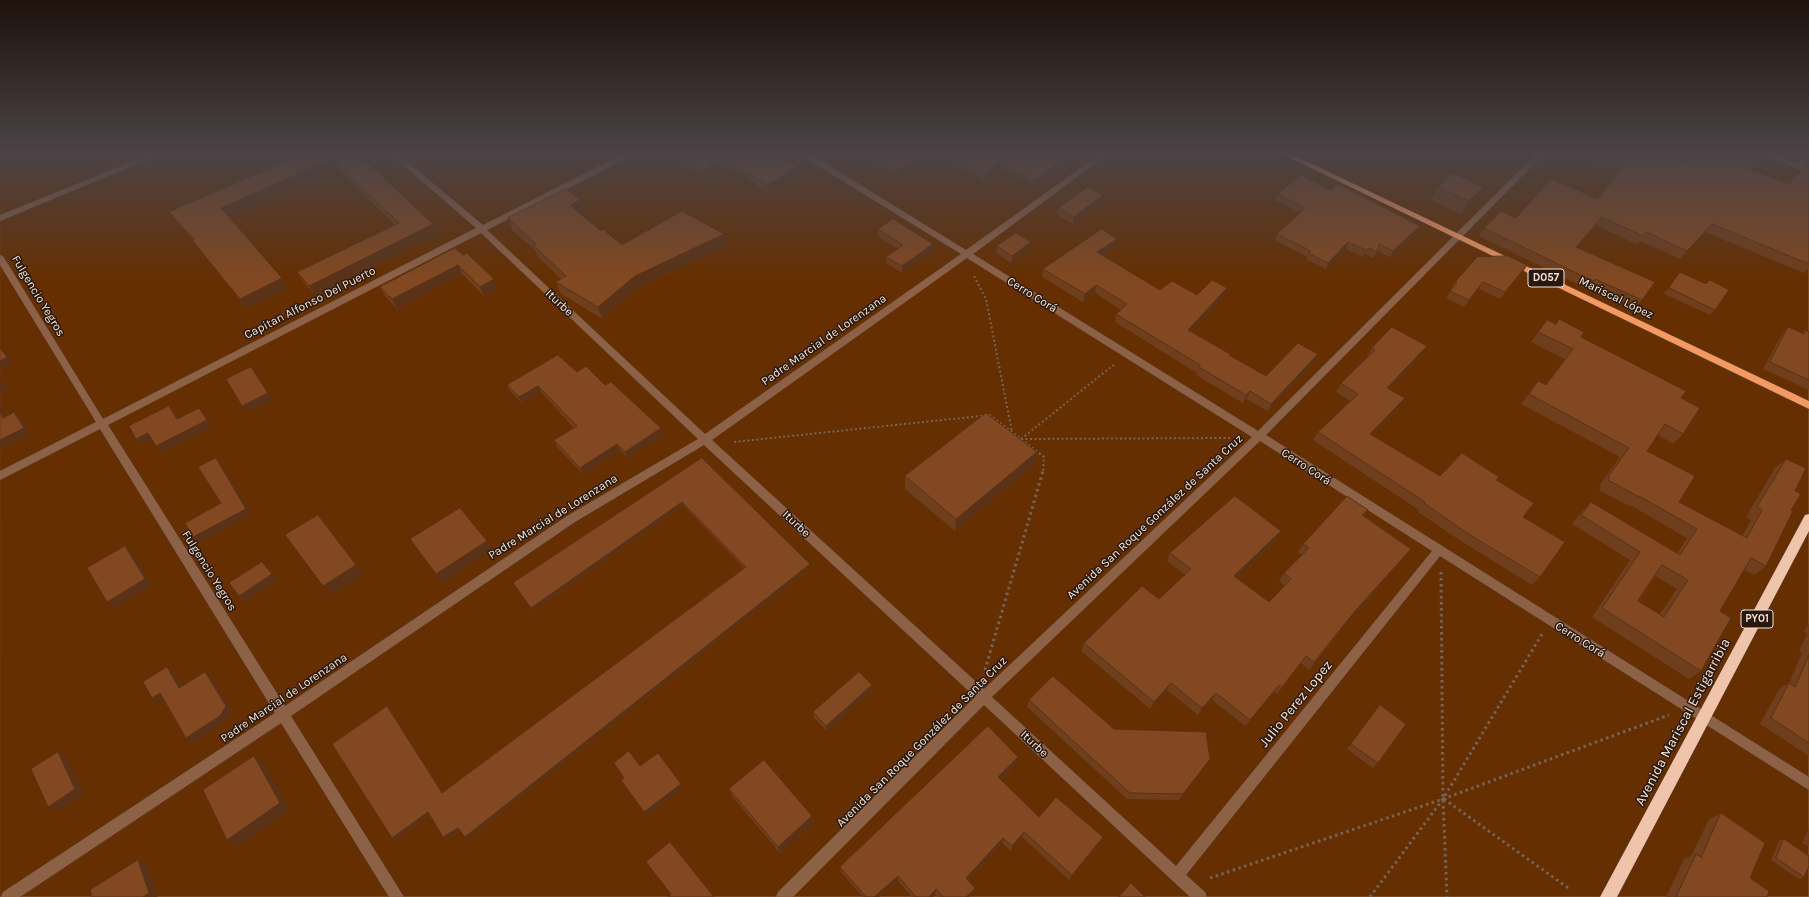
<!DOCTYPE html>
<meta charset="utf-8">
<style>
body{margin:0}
canvas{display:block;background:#352115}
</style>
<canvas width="1809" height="897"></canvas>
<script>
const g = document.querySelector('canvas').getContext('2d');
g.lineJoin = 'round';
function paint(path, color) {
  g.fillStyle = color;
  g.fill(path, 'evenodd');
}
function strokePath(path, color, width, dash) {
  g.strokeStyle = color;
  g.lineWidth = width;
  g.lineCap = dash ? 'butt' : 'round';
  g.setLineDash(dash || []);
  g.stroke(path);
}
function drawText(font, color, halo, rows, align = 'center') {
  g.font = font + ' Karla,sans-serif';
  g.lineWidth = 3;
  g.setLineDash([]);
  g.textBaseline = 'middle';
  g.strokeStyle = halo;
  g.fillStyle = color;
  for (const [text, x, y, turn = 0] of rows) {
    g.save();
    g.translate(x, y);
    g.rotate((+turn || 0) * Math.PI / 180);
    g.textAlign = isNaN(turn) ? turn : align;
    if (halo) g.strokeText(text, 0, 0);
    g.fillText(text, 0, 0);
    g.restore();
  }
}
const water = new Path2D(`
 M 0,152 L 1809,152 L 1809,897 L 0,897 Z`);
const pathFar1 = new Path2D(`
 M 974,276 L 986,299 L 1012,432
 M 1021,439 L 1231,438
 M 1021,439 L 1116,363
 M 734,442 L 990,415 L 1044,457 L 1043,472`);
const path = new Path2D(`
 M 1441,572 L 1443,799 L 1447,897
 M 985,670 L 1043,471
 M 1444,799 L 1571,890
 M 1210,878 L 1443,799 L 1669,715
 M 1370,897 L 1443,799 L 1542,634`);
const lane = new Path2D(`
 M 1802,158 L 1808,158 L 1809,160 L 1803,169 L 1797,169 L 1796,167 Z`);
const street = new Path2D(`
 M 156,152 L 166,152 L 0,221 L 0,215 Z
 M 388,152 L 396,152 L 483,225 L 627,152 L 636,152 L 635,154 L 487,230 L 705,434 L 961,254 L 799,154 L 798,152 L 807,152 L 966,250 L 1103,152 L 1111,152 L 973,254 L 1258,431 L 1538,152 L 1546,152 L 1266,435 L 1809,777 L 1809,790 L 1440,556 L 1186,875 L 1205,892 L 1207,897 L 1190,897 L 984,705 L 793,897 L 776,897 L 778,892 L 975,697 L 704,445 L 575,522 L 291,716 L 404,897 L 389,897 L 281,723 L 20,897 L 1,897 L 3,892 L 275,713 L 100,429 L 0,480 L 0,471 L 96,422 L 0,265 L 0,255 L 3,256 L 103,419 L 476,228 ZM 481,233 L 698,439 L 567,516 L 285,706 L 108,425 ZM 967,258 L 1252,437 L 984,689 L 712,440 ZM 1260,441 L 1432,551 L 1176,866 L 992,697 Z
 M 1757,152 L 1767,152 L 1809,168 L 1809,173 Z`);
const primary = new Path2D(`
 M 1278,152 L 1287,152 L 1809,401 L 1809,409 Z`);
const highway = new Path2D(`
 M 1809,514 L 1809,531 L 1617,897 L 1600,897 L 1805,515 Z`);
const wall = new Path2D(`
 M 356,152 L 438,234 L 316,296 L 304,283 L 297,272 L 395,225 L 338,169 L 230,217 L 289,288 L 247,309 L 200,250 L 192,240 L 193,240 L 177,222 L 169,212 Z
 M 547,152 L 595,152 L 575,163 L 570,160 L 563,163 Z
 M 699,152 L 798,174 L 768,192 L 723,164 L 704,177 L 687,166 L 686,159 Z
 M 861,152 L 1055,152 L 1066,157 L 1065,163 L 1035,186 L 1000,168 L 984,180 L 933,152 L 898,176 L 862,154 Z
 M 1598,152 L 1687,163 L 1750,161 L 1751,170 L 1789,184 L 1807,163 L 1808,163 L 1809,162 L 1809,268 L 1804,273 L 1705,232 L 1680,259 L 1640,241 L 1636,244 L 1596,225 L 1577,247 L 1642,300 L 1636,307 L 1589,287 L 1587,289 L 1479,236 L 1484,228 L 1516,218 L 1598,199 L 1620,171 L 1592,160 Z
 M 1790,152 L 1809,152 L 1809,158 L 1808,156 L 1802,156 Z
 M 1438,187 L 1476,201 L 1461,215 L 1431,200 Z
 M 1331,190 L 1420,226 L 1417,232 L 1390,257 L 1377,251 L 1374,258 L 1365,254 L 1363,257 L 1346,249 L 1326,269 L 1306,259 L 1307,257 L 1275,240 L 1277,234 L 1300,213 L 1275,200 L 1278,194 Z
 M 580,200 L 583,212 L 580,213 L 601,231 L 622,245 L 726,246 L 638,288 L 602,319 L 560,293 L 556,282 L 561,279 L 538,257 L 535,250 L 512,230 L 508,218 Z
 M 1102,202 L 1073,224 L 1057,215 L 1059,208 Z
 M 878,229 L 933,244 L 933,251 L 902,273 L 887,264 L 886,257 L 898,249 L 878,236 Z
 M 1031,242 L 1030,249 L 1011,263 L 996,253 L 997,246 Z
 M 1115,247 L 1103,256 L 1160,290 L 1197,295 L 1225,296 L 1191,331 L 1230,354 L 1230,355 L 1266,376 L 1318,354 L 1314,362 L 1268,411 L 1246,399 L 1243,403 L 1196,375 L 1197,373 L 1115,322 L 1116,314 L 1121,310 L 1095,293 L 1083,302 L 1042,277 L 1043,269 Z
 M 463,255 L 498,288 L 484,296 L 462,274 L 397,309 L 385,296 L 380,287 Z
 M 1523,272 L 1500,299 L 1479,289 L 1464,307 L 1446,298 L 1452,289 L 1451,289 L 1455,282 Z
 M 1680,272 L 1715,310 L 1710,315 L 1664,294 Z
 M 1788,327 L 1802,333 L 1805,330 L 1809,332 L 1809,390 L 1763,369 L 1782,334 Z
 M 1538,332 L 1581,337 L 1681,398 L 1683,434 L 1673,444 L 1658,435 L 1647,451 L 1679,502 L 1742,536 L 1751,520 L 1746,517 L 1775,468 L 1786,459 L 1795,491 L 1791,510 L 1766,566 L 1754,575 L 1744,570 L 1720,611 L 1701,671 L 1689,679 L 1592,617 L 1630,560 L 1572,524 L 1582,511 L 1591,502 L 1677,553 L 1687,538 L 1630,505 L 1629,506 L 1599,490 L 1601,487 L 1599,486 L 1620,457 L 1521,404 L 1538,381 L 1546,385 L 1565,359 L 1531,342 ZM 1655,576 L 1677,589 L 1660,614 L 1638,601 Z
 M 1372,348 L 1421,355 L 1389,389 L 1399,407 L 1372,435 L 1440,476 L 1496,481 L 1523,517 L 1540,577 L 1532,585 L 1464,543 L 1418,512 L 1419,510 L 1313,440 L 1318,432 L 1350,401 L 1336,392 L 1341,383 L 1367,357 Z
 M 577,372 L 605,385 L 661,428 L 663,435 L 628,458 L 620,450 L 583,474 L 557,447 L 554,440 L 574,428 L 541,392 L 522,403 L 510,391 L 507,385 Z
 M 1037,452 L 1035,464 L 955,531 L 905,489 L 905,476 Z
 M 702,458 L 811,567 L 467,839 L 460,831 L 446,839 L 429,815 L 395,840 L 392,838 L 390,709 L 443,793 L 744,568 L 683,505 L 533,611 L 515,586 Z
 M 1368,510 L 1363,516 L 1405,557 L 1350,619 L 1309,670 L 1301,663 L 1277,694 L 1274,692 L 1245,726 L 1212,700 L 1198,715 L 1167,690 L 1150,709 L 1081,651 L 1084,643 L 1159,599 L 1185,575 L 1167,561 L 1170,553 L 1277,539 L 1236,578 L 1269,602 L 1285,586 L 1279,581 L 1284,573 L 1302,555 L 1298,552 L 1303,544 Z
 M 1809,623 L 1809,756 L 1760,724 L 1779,689 L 1789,683 L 1802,653 L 1799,651 L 1807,634 L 1804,632 Z
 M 872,690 L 827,731 L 814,718 L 813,712 Z
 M 1029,700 L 1114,729 L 1210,759 L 1179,800 L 1127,799 L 1027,707 Z
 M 1380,705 L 1378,763 L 1373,768 L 1347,749 L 1376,710 Z
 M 1017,763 L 1001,780 L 1039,817 L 1103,837 L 1100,843 L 1069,880 L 1022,837 L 1011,851 L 1002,843 L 968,880 L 974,892 L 969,897 L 938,897 L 935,894 L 933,897 L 912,897 L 898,881 L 879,897 L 863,897 L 841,872 L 840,867 Z
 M 729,789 L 812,816 L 814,823 L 780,853 L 732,796 Z
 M 1721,813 L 1750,878 L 1767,897 L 1666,897 L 1684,859 L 1691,856 L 1709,819 Z
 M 1809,828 L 1809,847 L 1802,843 Z
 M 1784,839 L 1804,877 L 1799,879 L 1771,860 L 1779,841 Z`);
const shadedWall = new Path2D(`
 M 582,152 L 595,152 L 575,163 L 573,157 Z
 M 925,152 L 933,152 L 898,176 L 898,170 Z
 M 568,154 L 570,160 L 563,163 L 561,157 Z
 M 1066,157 L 1065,163 L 1035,186 L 1035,180 Z
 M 722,158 L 723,164 L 704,177 L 703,170 Z
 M 332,159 L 338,169 L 228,218 L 221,208 Z
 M 1001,162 L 1000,168 L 984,180 L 985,173 Z
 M 797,167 L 798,174 L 768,192 L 767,185 Z
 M 1483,188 L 1476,201 L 1461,215 L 1469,201 Z
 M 1103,195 L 1102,202 L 1073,224 L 1074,217 Z
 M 580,200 L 583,212 L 574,216 L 570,205 Z
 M 1602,217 L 1596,225 L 1570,255 L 1576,247 Z
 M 433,224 L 438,234 L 316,296 L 309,286 Z
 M 1712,224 L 1705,232 L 1680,259 L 1687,251 Z
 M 1420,226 L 1417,232 L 1390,257 L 1393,251 Z
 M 724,234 L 726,246 L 638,288 L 602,319 L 598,307 L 635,276 Z
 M 1117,239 L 1115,247 L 1096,260 L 1097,252 Z
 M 1031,242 L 1030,249 L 1011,263 L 1012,256 Z
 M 1348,242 L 1346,249 L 1326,269 L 1328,263 Z
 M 933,244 L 933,251 L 902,273 L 902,266 Z
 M 1368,248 L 1365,254 L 1363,257 L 1366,250 Z
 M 458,265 L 462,274 L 397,309 L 392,299 Z
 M 1527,265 L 1523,272 L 1500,299 L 1505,292 Z
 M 282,278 L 289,288 L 247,309 L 240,299 Z
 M 494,279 L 498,288 L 484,296 L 480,287 Z
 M 1483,282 L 1479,289 L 1464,307 L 1469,300 Z
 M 1096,285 L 1095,293 L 1083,302 L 1085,294 Z
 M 1227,288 L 1225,296 L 1185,338 L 1188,330 Z
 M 0,346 L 13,363 L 0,369 Z
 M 1427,346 L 1421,355 L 1382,397 L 1387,388 Z
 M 1318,354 L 1314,362 L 1268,411 L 1271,404 Z
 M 251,367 L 256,374 L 273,400 L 248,412 L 242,406 Z
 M 0,378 L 8,389 L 0,393 Z
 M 538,386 L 541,392 L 522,403 L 519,397 Z
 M 1250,391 L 1246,399 L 1243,403 L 1246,395 Z
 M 1405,398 L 1399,407 L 1365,442 L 1370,434 Z
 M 0,406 L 10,424 L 3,418 L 0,412 Z
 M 169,406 L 175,412 L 183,425 L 177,419 Z
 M 199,408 L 204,414 L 212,427 L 162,452 L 156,446 Z
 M 14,412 L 21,418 L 30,434 L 0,450 L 0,440 Z
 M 661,428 L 663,435 L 628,458 L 625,452 Z
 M 148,433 L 155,439 L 142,445 L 136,439 Z
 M 617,444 L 620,450 L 583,474 L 580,468 Z
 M 1037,452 L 1035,464 L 955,531 L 956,519 Z
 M 216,458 L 221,463 L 251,514 L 199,543 L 193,537 L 246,509 Z
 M 682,502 L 683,505 L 533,611 L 531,608 Z
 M 318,515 L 363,574 L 331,595 L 323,586 Z
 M 1281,531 L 1277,539 L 1230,584 L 1234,576 Z
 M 487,541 L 493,550 L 442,583 L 436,574 Z
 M 125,546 L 132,552 L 152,585 L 115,608 L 107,602 Z
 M 1411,549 L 1405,557 L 1350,619 L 1309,670 L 1355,611 Z
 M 262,562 L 278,580 L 245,602 L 239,596 Z
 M 810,564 L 811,567 L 467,839 L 465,837 Z
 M 167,667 L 173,672 L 186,693 L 179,688 Z
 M 205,672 L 211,677 L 232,710 L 226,720 L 193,743 L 186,738 Z
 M 1171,683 L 1167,690 L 1150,709 L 1154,702 Z
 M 872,685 L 872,690 L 827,731 L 826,726 Z
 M 1279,685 L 1274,692 L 1245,726 L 1250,720 Z
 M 160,693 L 167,698 L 159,703 L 152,698 Z
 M 1216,693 L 1212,700 L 1198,715 L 1202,708 Z
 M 387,706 L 390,709 L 445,796 L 442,793 Z
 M 58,752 L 67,757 L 84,794 L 58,811 L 48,807 Z
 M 254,756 L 264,763 L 290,810 L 238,846 L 227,840 Z
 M 1018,757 L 1017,763 L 997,783 L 998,777 Z
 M 1210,759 L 1206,765 L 1179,800 L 1183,794 Z
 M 681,784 L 683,788 L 646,816 L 644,812 Z
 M 428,812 L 430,814 L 395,840 L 392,838 Z
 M 812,816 L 814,823 L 780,853 L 778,847 Z
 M 458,828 L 461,830 L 446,839 L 443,837 Z
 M 1024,832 L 1022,837 L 1011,851 L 1012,846 Z
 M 1103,837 L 1100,843 L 1069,880 L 1072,875 Z
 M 1003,838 L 1002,843 L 965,883 L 966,878 Z
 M 138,860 L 146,864 L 158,897 L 143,897 Z
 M 898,876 L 898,881 L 879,897 L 874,897 Z
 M 975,888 L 974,892 L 969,897 L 966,897 Z
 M 936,889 L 935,894 L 933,897 L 929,897 Z`);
const building = new Path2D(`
 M 308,152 L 356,152 L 433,224 L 309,286 L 297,272 L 399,223 L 332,159 L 221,208 L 282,278 L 240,299 L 192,240 L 194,239 L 169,212 Z
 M 554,152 L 582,152 L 573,157 L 568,154 L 561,157 Z
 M 699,152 L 772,152 L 797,167 L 767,185 L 722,158 L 703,170 L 686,159 Z
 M 868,152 L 925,152 L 898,170 Z
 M 944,152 L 1055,152 L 1066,157 L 1035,180 L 1001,162 L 985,173 Z
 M 1598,152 L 1658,152 L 1687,163 L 1696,152 L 1757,152 L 1750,161 L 1755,163 L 1751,170 L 1790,184 L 1807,163 L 1809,164 L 1809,264 L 1712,224 L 1687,251 L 1646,232 L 1643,236 L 1602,217 L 1576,247 L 1655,282 L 1642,300 L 1595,279 L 1593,281 L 1484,228 L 1501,211 L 1516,218 L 1551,179 L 1598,199 L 1626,163 Z
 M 1453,173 L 1483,188 L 1469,201 L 1438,187 Z
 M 1301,175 L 1331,190 L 1338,184 L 1420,226 L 1393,251 L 1379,244 L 1377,252 L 1368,248 L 1366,250 L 1348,242 L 1328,263 L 1308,253 L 1311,251 L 1277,234 L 1305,208 L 1278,194 Z
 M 1088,187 L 1103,195 L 1074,217 L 1059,208 Z
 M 566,189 L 580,200 L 570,205 L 601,231 L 603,229 L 622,245 L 682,211 L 724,234 L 635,276 L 598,307 L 556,282 L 566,276 L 533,245 L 536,244 L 508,218 Z
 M 893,219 L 933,244 L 902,266 L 886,257 L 903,245 L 878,229 Z
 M 1102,229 L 1117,239 L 1097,252 L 1160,290 L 1172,281 L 1197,295 L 1212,280 L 1227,288 L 1188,330 L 1230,354 L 1229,355 L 1266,376 L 1298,343 L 1318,354 L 1271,404 L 1250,391 L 1246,395 L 1199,367 L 1200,365 L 1116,314 L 1127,304 L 1096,285 L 1085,294 L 1043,269 Z
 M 1016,233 L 1031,242 L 1012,256 L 997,246 Z
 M 455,248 L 463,255 L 467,253 L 494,279 L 480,287 L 458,265 L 392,299 L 380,287 Z
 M 1508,256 L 1527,265 L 1505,292 L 1483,282 L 1469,300 L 1450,291 L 1457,283 L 1455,282 L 1477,257 Z
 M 1680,272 L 1706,284 L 1710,280 L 1729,290 L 1715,310 L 1669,288 Z
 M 1559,319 L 1584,332 L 1581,337 L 1686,391 L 1681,398 L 1700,408 L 1683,434 L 1665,424 L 1647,451 L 1695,476 L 1679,502 L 1747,538 L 1762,510 L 1757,507 L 1786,459 L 1806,468 L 1795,491 L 1801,494 L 1791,510 L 1793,511 L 1766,566 L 1751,558 L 1720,611 L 1731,618 L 1701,671 L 1602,608 L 1640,552 L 1581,515 L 1591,502 L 1680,555 L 1697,529 L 1639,496 L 1639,497 L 1608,480 L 1610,478 L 1608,477 L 1629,448 L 1529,394 L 1538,381 L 1546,385 L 1573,349 L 1538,332 L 1547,320 L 1556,324 ZM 1662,565 L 1688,580 L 1664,617 L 1638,601 Z
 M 1392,327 L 1427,346 L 1387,388 L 1405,398 L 1370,434 L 1440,476 L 1462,453 L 1499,477 L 1496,480 L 1534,503 L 1523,517 L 1565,542 L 1540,577 L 1470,535 L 1424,503 L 1425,502 L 1318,432 L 1358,394 L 1341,383 L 1375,350 L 1372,348 Z
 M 1788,327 L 1804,334 L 1805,330 L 1809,332 L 1809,380 L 1770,362 Z
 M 0,348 L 7,357 L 0,361 Z
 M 558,355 L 577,372 L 586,366 L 605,385 L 611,382 L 661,428 L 625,452 L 617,444 L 580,468 L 554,440 L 577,426 L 538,386 L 519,397 L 507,385 Z
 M 251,367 L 268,393 L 242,406 L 226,379 Z
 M 169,406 L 177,419 L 199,408 L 207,420 L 156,446 L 148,433 L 136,439 L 129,426 Z
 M 0,412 L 3,418 L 14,412 L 24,428 L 0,440 Z
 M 986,413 L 1037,452 L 956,519 L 905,476 Z
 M 216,458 L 246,509 L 193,537 L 185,523 L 221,503 L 198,467 Z
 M 702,458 L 810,564 L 465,837 L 458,828 L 443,837 L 428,812 L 392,838 L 332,744 L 387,706 L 442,793 L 746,567 L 682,502 L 531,608 L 513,583 Z
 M 1235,496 L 1281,531 L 1234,576 L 1269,602 L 1291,579 L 1284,573 L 1309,548 L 1303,544 L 1347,496 L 1368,510 L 1362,515 L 1411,549 L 1355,611 L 1314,662 L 1306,656 L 1282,687 L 1279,685 L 1250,720 L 1216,693 L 1202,708 L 1171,683 L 1154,702 L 1084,643 L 1142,586 L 1159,599 L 1191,569 L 1170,553 Z
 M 460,508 L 487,541 L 436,574 L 410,539 Z
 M 318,515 L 356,565 L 323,586 L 285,535 Z
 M 125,546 L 145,579 L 107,602 L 87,568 Z
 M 262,562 L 272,574 L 239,596 L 229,583 Z
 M 1809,655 L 1809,743 L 1771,718 L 1789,683 L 1795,687 Z
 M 167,667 L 179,688 L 205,672 L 226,706 L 220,716 L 186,738 L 160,693 L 152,698 L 143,682 Z
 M 859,672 L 872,685 L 826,726 L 813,712 Z
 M 1053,676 L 1114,729 L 1206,732 L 1210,759 L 1183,794 L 1130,793 L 1029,700 Z
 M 1380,705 L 1406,724 L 1378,763 L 1351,744 Z
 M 988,726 L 1018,757 L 998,777 L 1039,817 L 1056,797 L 1103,837 L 1072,875 L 1024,832 L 1012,846 L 1003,838 L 966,878 L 975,888 L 966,897 L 943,897 L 936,889 L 929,897 L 916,897 L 898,876 L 874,897 L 866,897 L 840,867 Z
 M 629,751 L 640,766 L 658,753 L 681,784 L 644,812 L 621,780 L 624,778 L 614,763 Z
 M 58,752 L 75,789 L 48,807 L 31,769 Z
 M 254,756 L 280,803 L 227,840 L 203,790 Z
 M 764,760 L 812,816 L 778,847 L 729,789 Z
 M 1721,813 L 1765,843 L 1750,878 L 1769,891 L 1767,897 L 1676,897 L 1696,854 L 1701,857 Z
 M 1784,839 L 1809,856 L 1809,866 L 1804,877 L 1776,858 Z
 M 670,842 L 714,897 L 668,897 L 671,894 L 646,862 Z
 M 138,860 L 149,893 L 143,897 L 92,897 L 90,890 Z
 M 1131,883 L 1145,897 L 1119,897 Z`);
const shields = [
 [1546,278,36],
 [1757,619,32]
];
const shieldNames = [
 ["D057",1546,278],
 ["PY01",1757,619]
];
const streetNames = [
 ["Cerro Corá",1032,295,32],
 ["Fulgencio Yegros",38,296,59],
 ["Mariscal López",1616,298,26],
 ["Capitan Alfonso Del Puerto",310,303,-27],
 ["Iturbe",559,303,43],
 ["Padre Marcial de Lorenzana",824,340,-35],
 ["Cerro Corá",1306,467,33],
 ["Padre Marcial de Lorenzana",553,517,-32],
 ["Avenida San Roque González de Santa Cruz",1155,517,-43],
 ["Iturbe",796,524,43],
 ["Fulgencio Yegros",209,571,58],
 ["Cerro Corá",1580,640,32],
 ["Padre Marcial de Lorenzana",284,698,-34],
 ["Avenida San Roque González de Santa Cruz",922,742,-45],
 ["Iturbe",1034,744,43]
];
const nearStreetnames = [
 ["Julio Perez Lopez",1296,704,-51],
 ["Avenida Mariscal Estigarribia",1683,722,-62]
];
paint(water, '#662f02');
strokePath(water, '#916644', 1);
strokePath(lane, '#503d31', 1);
strokePath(street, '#503d31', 1);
strokePath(primary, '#503d31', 1);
strokePath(highway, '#503d31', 1);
strokePath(pathFar1, '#766459', 2, [2, 2.5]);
strokePath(path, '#766459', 3, [2.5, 3.5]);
paint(lane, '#8d6146');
paint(street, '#8d6146');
paint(primary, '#f49960');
paint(highway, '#f0c4aa');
paint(wall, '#6f3e1c');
paint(shadedWall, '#5a3217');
paint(building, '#814821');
strokePath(building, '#5a3217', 1);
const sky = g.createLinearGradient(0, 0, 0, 277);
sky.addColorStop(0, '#1d120c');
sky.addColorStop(0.55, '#4b4346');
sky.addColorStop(1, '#4b434600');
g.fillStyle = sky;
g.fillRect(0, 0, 1809, 277);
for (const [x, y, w] of shields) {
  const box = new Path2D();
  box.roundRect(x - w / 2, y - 9, w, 18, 3);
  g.fillStyle = '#2a180c';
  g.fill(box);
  strokePath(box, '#f4e6de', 1);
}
drawText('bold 11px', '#f4e6de', null, shieldNames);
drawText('12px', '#f4e6de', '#2a180c', streetNames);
drawText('14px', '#f4e6de', '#2a180c', nearStreetnames);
</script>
